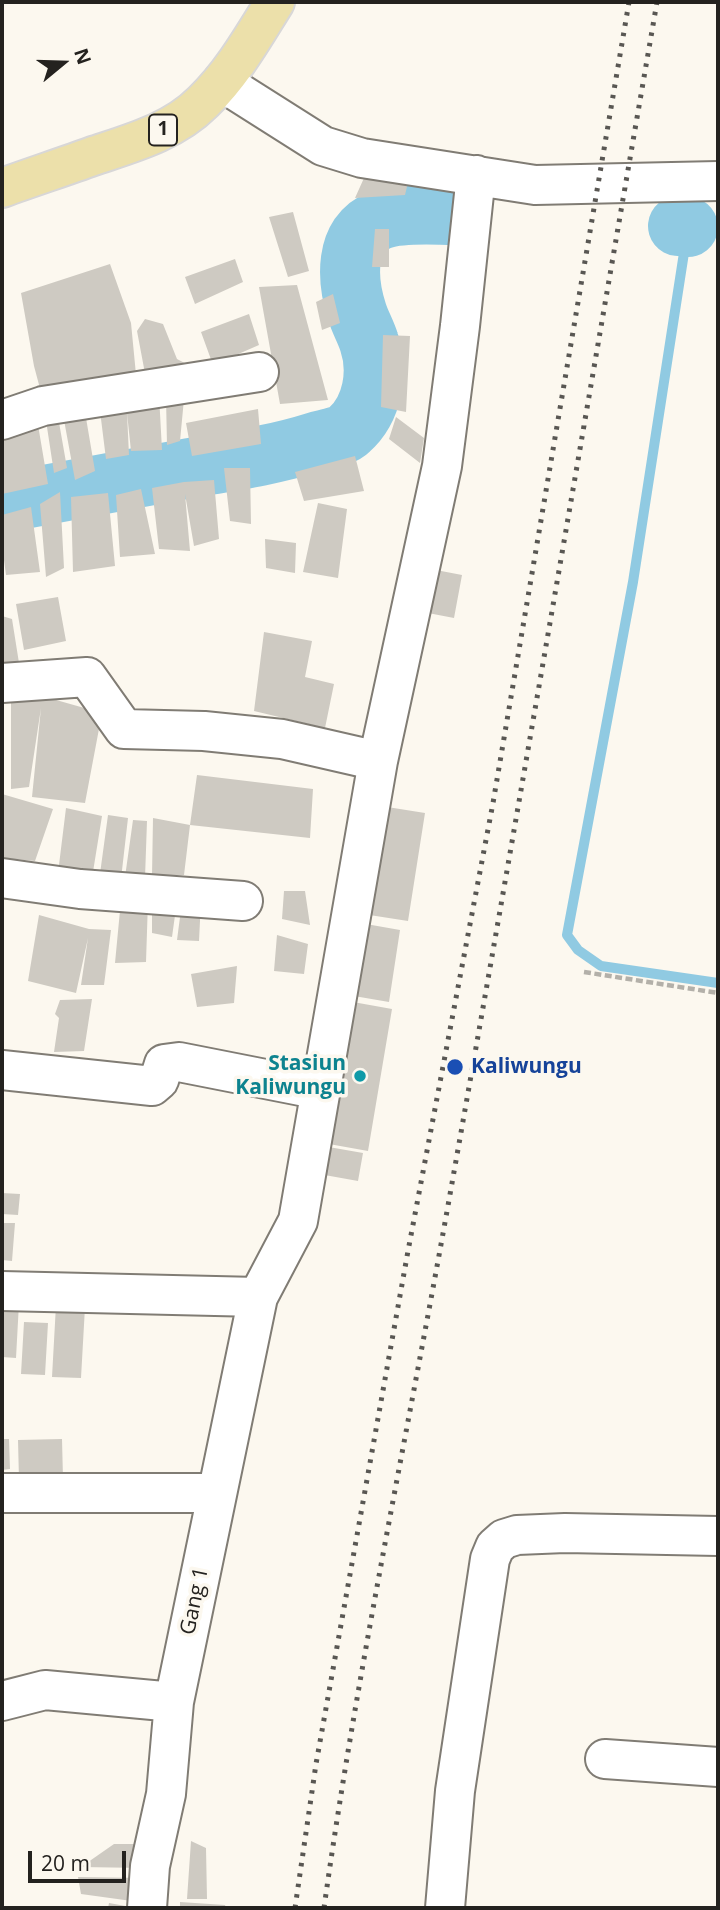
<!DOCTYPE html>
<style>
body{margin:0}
#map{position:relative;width:720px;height:1910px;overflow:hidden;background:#fcf8ef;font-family:"Open Sans",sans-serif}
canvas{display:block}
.frame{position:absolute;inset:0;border:4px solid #24221f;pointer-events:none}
.north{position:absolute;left:28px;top:28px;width:70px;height:70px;-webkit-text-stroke:5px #fcf8ef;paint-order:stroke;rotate:71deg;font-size:19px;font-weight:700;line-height:28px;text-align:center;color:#24221f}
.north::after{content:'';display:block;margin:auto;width:24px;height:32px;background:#24221f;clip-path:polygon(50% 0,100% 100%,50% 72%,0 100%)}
.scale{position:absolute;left:28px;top:1851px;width:98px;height:32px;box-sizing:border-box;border:4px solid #24221f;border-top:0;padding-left:9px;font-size:21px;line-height:24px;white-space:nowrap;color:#24221f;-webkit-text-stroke:5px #fcf8ef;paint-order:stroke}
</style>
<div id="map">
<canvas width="720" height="1910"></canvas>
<div class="frame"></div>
<div class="north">N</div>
<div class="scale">20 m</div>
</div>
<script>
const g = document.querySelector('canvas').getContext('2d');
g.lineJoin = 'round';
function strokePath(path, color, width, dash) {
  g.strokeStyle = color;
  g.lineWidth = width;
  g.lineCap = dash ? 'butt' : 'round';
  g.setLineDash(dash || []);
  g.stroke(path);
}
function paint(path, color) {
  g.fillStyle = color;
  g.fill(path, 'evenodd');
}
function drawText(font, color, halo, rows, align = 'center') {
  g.font = font + ' "Open Sans",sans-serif';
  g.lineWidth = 7;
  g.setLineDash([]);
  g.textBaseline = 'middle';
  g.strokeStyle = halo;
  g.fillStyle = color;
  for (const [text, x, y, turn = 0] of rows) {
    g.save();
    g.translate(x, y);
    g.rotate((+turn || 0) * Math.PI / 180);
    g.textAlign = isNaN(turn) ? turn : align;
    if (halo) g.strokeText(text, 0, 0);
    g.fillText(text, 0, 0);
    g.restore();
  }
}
const stream = new Path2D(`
 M 718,228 L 688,227 L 633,582 L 567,935 L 578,950 L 601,966 L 718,983`);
const river = new Path2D(`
 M 678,226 L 688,227
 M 2,503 C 64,491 127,480 190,468 C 232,461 274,455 315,442 C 325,439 342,437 349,430 C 373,409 379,371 369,342 C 366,332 360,322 357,312 C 347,281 343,234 380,220 C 400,212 433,215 454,215`);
const building = new Path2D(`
 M 411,170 L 405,195 L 355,198 L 364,178 Z
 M 293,212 L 309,271 L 288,277 L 269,217 Z
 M 375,229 L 389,229 L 389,267 L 372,267 Z
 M 235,259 L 243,282 L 195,304 L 185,277 Z
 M 110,264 L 131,323 L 137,385 L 42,396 L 34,366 L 21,293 Z
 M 297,285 L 328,400 L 280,404 L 259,287 Z
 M 333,294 L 340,323 L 322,330 L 316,302 Z
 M 249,314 L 259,345 L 213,365 L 201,332 Z
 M 145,319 L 163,324 L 177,359 L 196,369 L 147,384 L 137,331 Z
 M 383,335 L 410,336 L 406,412 L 381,407 Z
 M 159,395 L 162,450 L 131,451 L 127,413 L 129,455 L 106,459 L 100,411 Z
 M 166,398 L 184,399 L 180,441 L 167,445 Z
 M 258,409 L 261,444 L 192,456 L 186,423 Z
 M 57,411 L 67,468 L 54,473 L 45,414 Z
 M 85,412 L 95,471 L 75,480 L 64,420 Z
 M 396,417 L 424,438 L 420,463 L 389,439 Z
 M 37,419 L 48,484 L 2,494 L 2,429 Z
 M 355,456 L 364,491 L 304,501 L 295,472 Z
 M 224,468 L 250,468 L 251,524 L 230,521 Z
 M 214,480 L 219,539 L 194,546 L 185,494 L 190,551 L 159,549 L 152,488 L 184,482 Z
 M 141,489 L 155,554 L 120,557 L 116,495 Z
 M 60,492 L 64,568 L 46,577 L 40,504 Z
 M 108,493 L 115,566 L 73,572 L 71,497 Z
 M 318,503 L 347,509 L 338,578 L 303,572 Z
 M 31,507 L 40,572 L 6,575 L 2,545 L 2,515 Z
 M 265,539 L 296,543 L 295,573 L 266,568 Z
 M 436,570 L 462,575 L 454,618 L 428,613 Z
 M 58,597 L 66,641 L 24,650 L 16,604 Z
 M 2,616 L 12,619 L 19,663 L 2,665 Z
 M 264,632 L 312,641 L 305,677 L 334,684 L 325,728 L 254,711 Z
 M 42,696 L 102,713 L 85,803 L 32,797 L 41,708 L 29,787 L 11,789 L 11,699 Z
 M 197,775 L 313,789 L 310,838 L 190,825 L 184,875 L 152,876 L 153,818 L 190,825 Z
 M 2,794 L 53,809 L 35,861 L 2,858 Z
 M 381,806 L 425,813 L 408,921 L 363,914 Z
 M 66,808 L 102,816 L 92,878 L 58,873 Z
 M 108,815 L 128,818 L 121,879 L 99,881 Z
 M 133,820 L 147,821 L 145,878 L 125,877 Z
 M 284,891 L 305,891 L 310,925 L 282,919 Z
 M 152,899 L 177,901 L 172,937 L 152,933 Z
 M 121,900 L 148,901 L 146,962 L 115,963 Z
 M 201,901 L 199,941 L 177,940 L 182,902 Z
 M 39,915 L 89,929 L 111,930 L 104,985 L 81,985 L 88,938 L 76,993 L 28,981 Z
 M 366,924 L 400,930 L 389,1002 L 354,996 Z
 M 277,935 L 308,944 L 304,974 L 274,971 Z
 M 237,966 L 234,1003 L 197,1007 L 191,974 Z
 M 92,999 L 84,1051 L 54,1052 L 59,1018 L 55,1014 L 60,1000 Z
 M 353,1002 L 392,1009 L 368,1151 L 329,1144 Z
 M 323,1146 L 363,1153 L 358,1181 L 319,1174 Z
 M 2,1193 L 20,1194 L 18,1215 L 2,1214 Z
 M 2,1223 L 15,1223 L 12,1261 L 2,1260 Z
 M 2,1302 L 19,1303 L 16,1358 L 2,1357 Z
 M 56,1305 L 85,1307 L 81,1378 L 52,1377 Z
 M 24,1322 L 48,1323 L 45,1375 L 21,1374 Z
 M 2,1439 L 9,1439 L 10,1469 L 2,1470 Z
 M 62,1439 L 63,1479 L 19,1480 L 18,1440 Z
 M 191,1841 L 206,1848 L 207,1899 L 187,1899 Z
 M 114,1844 L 143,1844 L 143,1868 L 81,1867 Z
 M 78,1877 L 142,1878 L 139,1902 L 81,1894 Z
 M 180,1902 L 225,1905 L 226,1908 L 180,1908 Z
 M 109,1903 L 131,1907 L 131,1908 L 108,1908 Z`);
const path = new Path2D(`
 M 584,972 L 718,993`);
const minor = new Path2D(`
 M 222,82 L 323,146 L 362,158 L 535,185 L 718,181
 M 2,420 L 43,406 L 259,372
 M 2,683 L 87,677 L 124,729 L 204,731 L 282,739 L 378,761
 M 2,878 L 80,889 L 243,901
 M 2,1070 L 152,1086 L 159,1080 L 164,1064 L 179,1062 L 321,1090
 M 2,1291 L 258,1297
 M 2,1493 L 217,1493
 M 2,1701 L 45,1690 L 174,1702
 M 605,1759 L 718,1767
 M 147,1908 L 150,1866 L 166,1794 L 174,1702 L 258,1297 L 298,1221 L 378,761 L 442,466 L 460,326 L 476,175
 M 445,1908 L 455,1791 L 490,1559 L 495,1547 L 504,1539 L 517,1535 L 565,1533 L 718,1536`);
const major = new Path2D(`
 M 2,188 C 32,177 63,167 93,156 C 132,143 173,132 203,102 C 233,73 253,37 275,2`);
const rail = new Path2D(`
 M 295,1908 L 316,1764 L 408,1251 L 493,803 L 629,2
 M 324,1908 C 357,1671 407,1436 449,1200 C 520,801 588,401 657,2`);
const markers = [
 [455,1067,9,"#1a4fb4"],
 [360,1076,7,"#0f9aa8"]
];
const shields = [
 [163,130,28]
];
const shieldNames = [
 ["1",163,130]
];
const cultureNames = [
 ["Stasiun",346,1064],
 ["Kaliwungu",346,1088]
];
const transitNames = [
 ["Kaliwungu",471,1067]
];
const streetNames = [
 ["Gang 1",195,1601,-78]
];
strokePath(stream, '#90cae2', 10);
strokePath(river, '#90cae2', 60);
paint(building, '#cecac2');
strokePath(minor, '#807c74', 42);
strokePath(major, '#d8d7d7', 42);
strokePath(path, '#b3b0a9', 4.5, [7, 3.5]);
strokePath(minor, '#fff', 38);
strokePath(major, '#ece0aa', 38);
strokePath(rail, '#595753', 5, [3.5, 7]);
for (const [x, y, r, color] of markers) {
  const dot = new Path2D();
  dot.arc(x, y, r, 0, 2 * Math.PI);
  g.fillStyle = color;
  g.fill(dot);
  strokePath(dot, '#fcf8ef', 2.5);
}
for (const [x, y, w] of shields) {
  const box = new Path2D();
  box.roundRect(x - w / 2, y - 15.5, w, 31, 5);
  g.fillStyle = '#fcf8ef';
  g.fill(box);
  strokePath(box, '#24221f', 2);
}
drawText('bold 19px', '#24221f', null, shieldNames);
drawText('bold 21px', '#0d838f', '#fcf8ef', cultureNames, 'right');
drawText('bold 21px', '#164399', '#fcf8ef', transitNames, 'left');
drawText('21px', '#24221f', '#fcf8ef', streetNames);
</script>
